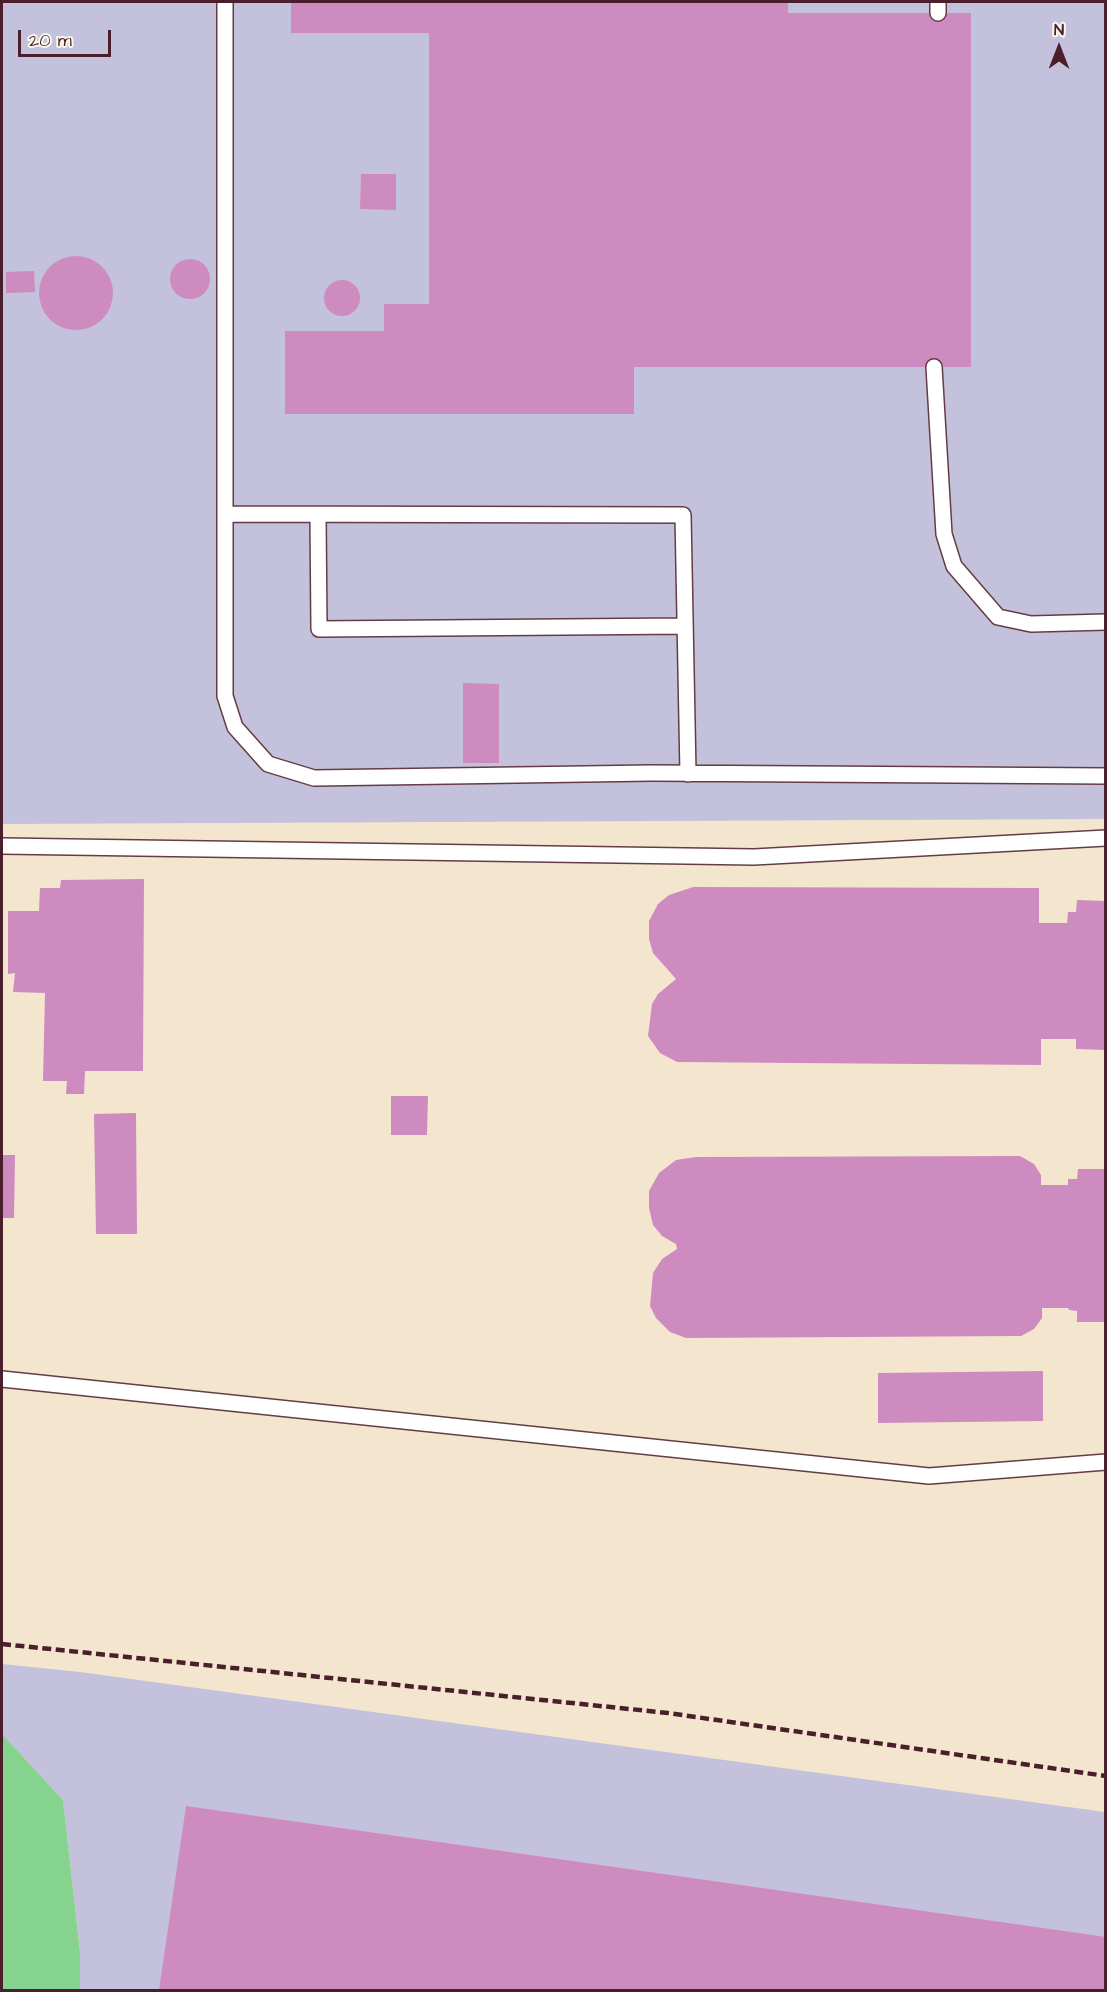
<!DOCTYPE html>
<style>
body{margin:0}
#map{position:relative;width:1107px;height:1992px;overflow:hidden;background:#f4e6ce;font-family:"Architects Daughter",sans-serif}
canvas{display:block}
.frame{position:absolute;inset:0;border:3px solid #4a1f2b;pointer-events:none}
.north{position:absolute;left:1029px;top:18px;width:60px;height:60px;-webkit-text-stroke:4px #fbf7ec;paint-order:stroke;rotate:0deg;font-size:16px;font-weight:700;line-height:24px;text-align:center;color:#4a1f2b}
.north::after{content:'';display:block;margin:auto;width:21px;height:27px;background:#4a1f2b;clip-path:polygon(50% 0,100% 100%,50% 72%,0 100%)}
.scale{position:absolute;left:18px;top:30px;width:93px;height:27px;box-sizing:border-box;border:3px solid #4a1f2b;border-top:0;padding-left:8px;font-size:18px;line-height:21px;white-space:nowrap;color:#4a1f2b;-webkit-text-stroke:4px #fbf7ec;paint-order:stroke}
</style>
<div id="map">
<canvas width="1107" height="1992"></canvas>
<div class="frame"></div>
<div class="north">N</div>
<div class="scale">20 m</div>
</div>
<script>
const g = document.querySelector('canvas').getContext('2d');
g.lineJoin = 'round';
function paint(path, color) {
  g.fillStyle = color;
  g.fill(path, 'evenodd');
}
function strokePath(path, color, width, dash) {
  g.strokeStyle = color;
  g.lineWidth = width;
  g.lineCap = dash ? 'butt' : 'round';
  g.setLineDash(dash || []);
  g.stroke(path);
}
const industrial = new Path2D(`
 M 2,2 L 1105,2 L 1105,819 L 2,824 Z
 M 2,1664 L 80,1672 L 1105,1812 L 1105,1990 L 80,1990 L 80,1952 L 63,1800 L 2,1734 Z`);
const green = new Path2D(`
 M 2,1734 L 63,1800 L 80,1952 L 80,1990 L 2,1990 Z`);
const building = new Path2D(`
 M 291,2 L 788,2 L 788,13 L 971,13 L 971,367 L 634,367 L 634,414 L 285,414 L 285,331 L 384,331 L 384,304 L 429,304 L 429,33 L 291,33 Z
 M 361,174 L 396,174 L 396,210 L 360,209 Z
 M39 293a37 37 0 1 1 74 0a37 37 0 1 1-74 0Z
 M170 279a20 20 0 1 1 40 0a20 20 0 1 1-40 0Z
 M 34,271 L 35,292 L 6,293 L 6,272 Z
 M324 298a18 18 0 1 1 36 0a18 18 0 1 1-36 0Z
 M 463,683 L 499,684 L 499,763 L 463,763 Z
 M 144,879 L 143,1071 L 85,1071 L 84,1094 L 66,1094 L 67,1081 L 43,1081 L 45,993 L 13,992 L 15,973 L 8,974 L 8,911 L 39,911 L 40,888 L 60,888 L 61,880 Z
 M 693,887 L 1039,888 L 1039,923 L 1067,923 L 1068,912 L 1076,912 L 1077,900 L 1106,901 L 1106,1050 L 1076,1049 L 1076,1039 L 1041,1039 L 1041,1065 L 677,1062 L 660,1053 L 648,1036 L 652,1004 L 658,994 L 676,979 L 653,953 L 649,939 L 649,921 L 658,904 L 669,895 Z
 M 391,1096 L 428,1096 L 427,1135 L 391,1135 Z
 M 136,1113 L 137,1234 L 96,1234 L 94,1114 Z
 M 2,1155 L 15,1155 L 14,1218 L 2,1218 Z
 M 1020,1156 L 1034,1164 L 1041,1175 L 1041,1185 L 1068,1185 L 1068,1179 L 1077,1179 L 1078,1169 L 1106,1169 L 1106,1322 L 1077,1322 L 1077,1311 L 1069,1310 L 1068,1308 L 1042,1308 L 1042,1318 L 1034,1329 L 1021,1336 L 686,1338 L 670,1332 L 656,1318 L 650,1306 L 653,1273 L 662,1259 L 677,1249 L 676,1244 L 662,1236 L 653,1225 L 649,1208 L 649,1191 L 659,1173 L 676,1160 L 696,1157 Z
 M 1043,1371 L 1043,1421 L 878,1423 L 878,1373 Z
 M 186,1806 L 1106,1937 L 1106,1990 L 159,1990 Z`);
const lane = new Path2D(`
 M 225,2 L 225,696 L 235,727 L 268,764 L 314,778 L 652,773 L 1106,776
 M 938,2 L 938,13
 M 934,367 L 944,534 L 954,566 L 998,617 L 1031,624 L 1106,622
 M 225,514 L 683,515 L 688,774
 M 318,515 L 319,629 L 685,626
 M 2,846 L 754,857 L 1106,838
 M 2,1379 L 929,1476 L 1106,1462`);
const rail = new Path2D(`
 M 2,1644 L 668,1713 L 1106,1776`);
paint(industrial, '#c3c1db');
paint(green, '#86d28f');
paint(building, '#ce8bbf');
strokePath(lane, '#643d43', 18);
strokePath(lane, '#fff', 15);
strokePath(rail, '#4a1f2b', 4.5, [9, 4.5]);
</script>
